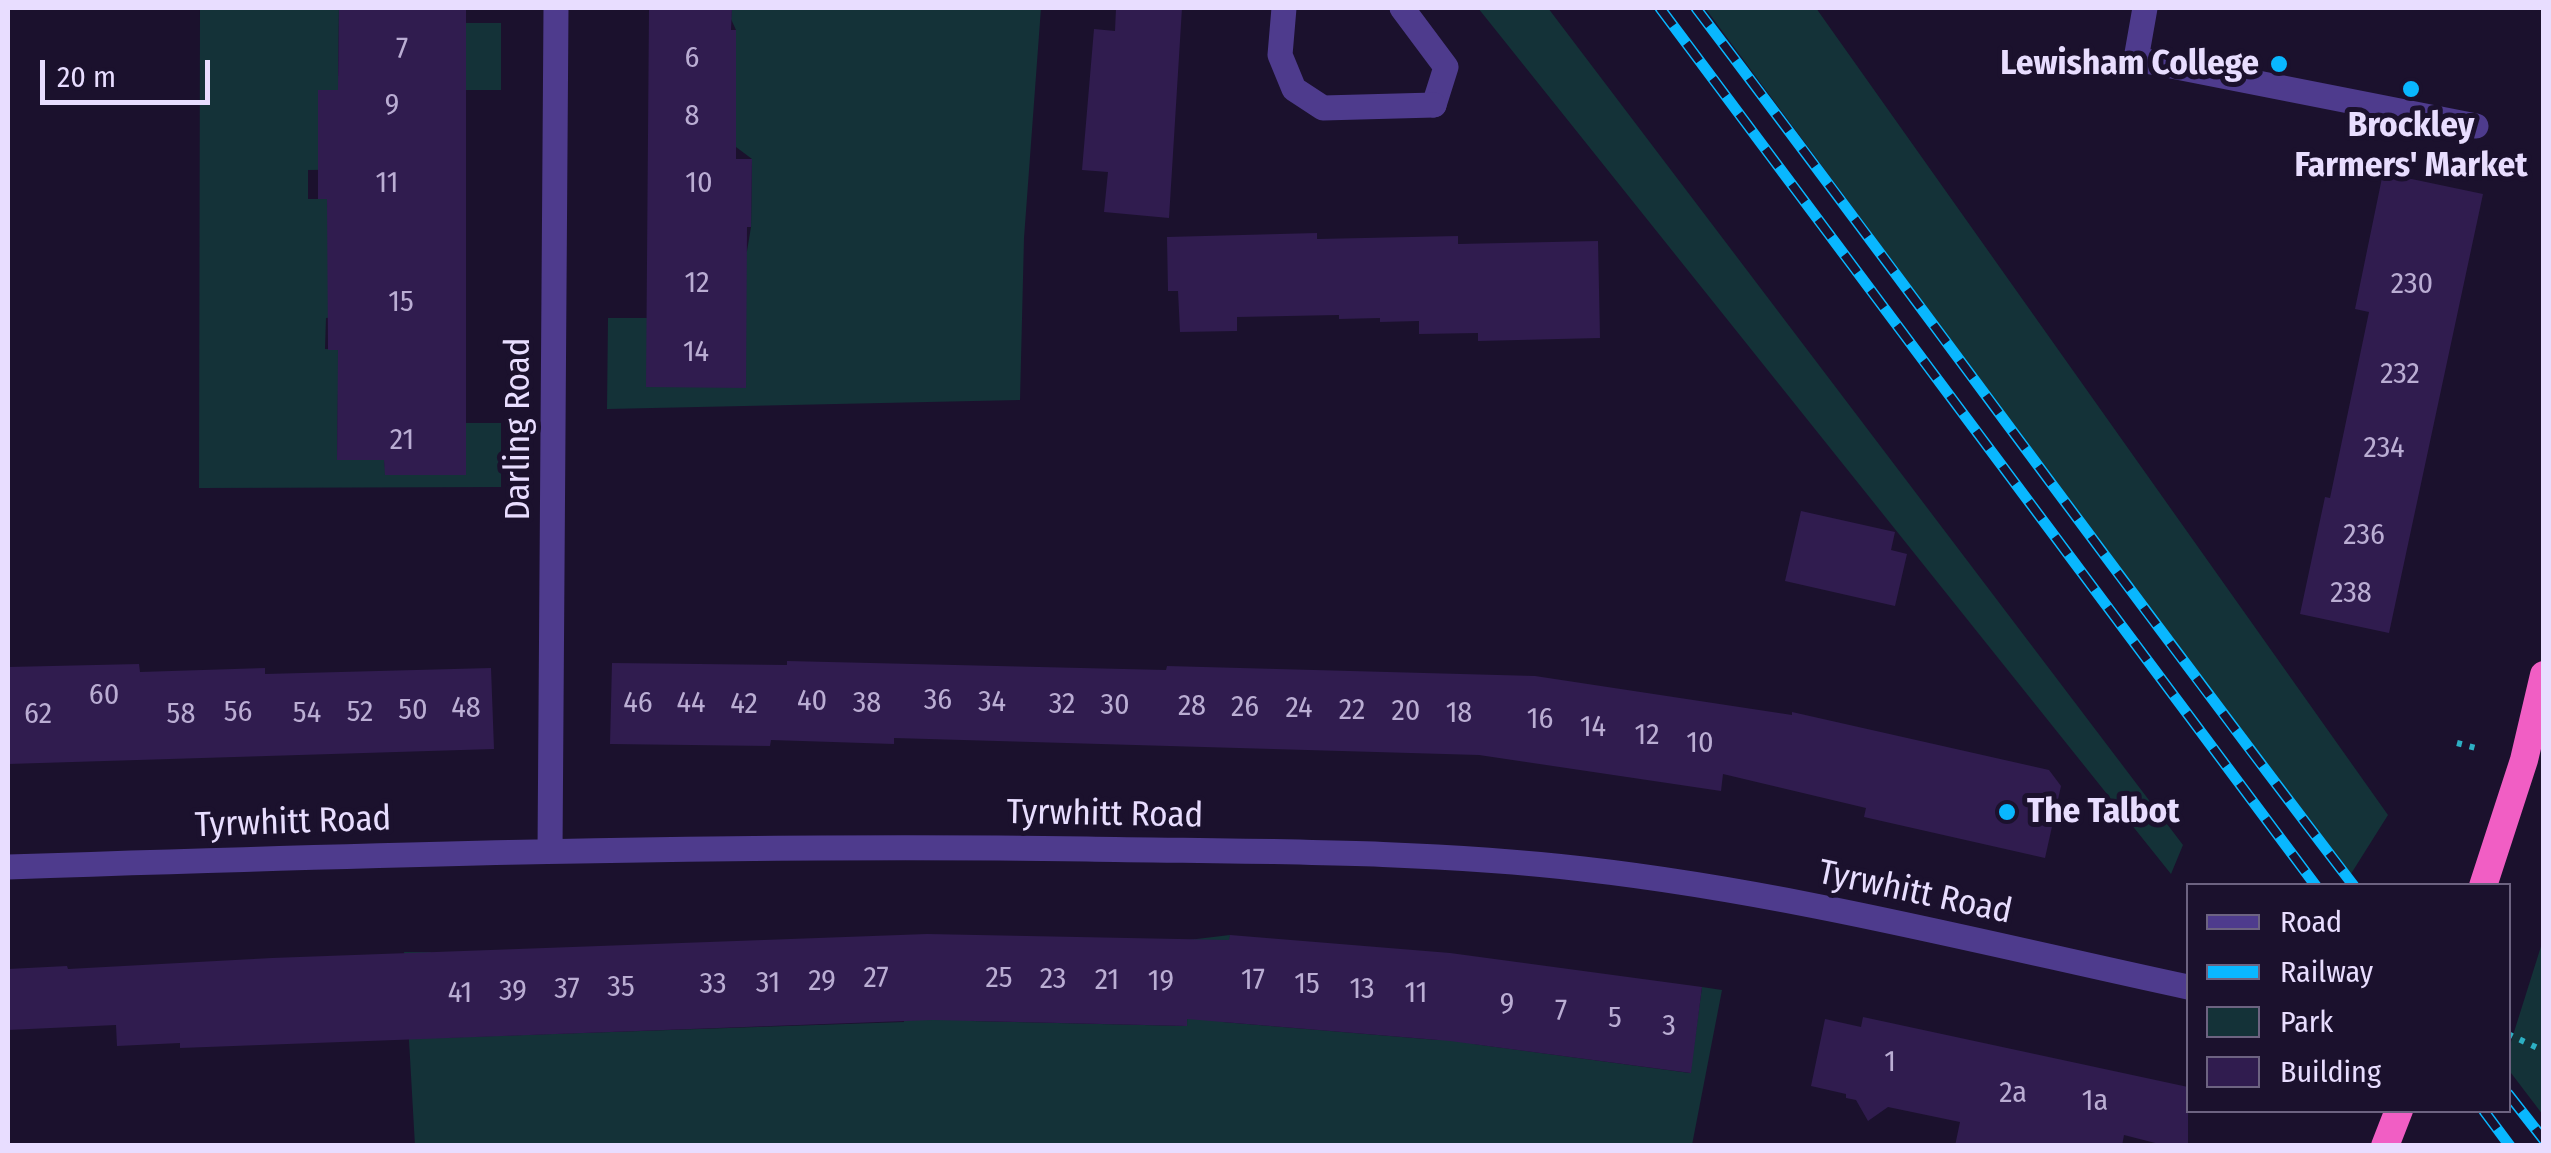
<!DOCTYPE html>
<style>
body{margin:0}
#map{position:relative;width:2551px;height:1153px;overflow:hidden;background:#1b112d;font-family:"Fira Sans Condensed",sans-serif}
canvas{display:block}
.frame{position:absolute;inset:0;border:10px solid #e8ddff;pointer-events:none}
.legend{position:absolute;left:2186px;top:883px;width:325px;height:230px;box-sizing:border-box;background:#1b112d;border:2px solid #6d6381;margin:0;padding:12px 18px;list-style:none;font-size:30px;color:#e8ddff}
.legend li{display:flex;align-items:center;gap:20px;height:50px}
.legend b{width:50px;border:2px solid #6d6381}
.scale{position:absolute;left:40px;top:60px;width:170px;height:45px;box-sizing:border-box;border:5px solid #e8ddff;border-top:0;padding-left:12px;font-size:30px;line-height:35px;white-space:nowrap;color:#e8ddff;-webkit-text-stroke:8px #1b112d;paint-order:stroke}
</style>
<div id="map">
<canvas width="2551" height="1153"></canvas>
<div class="frame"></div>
<ul class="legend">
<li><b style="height:12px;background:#4e3b8d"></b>Road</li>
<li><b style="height:12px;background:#09b7ff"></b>Railway</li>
<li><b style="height:28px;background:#143238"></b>Park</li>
<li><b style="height:28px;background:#301c4f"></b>Building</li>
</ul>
<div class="scale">20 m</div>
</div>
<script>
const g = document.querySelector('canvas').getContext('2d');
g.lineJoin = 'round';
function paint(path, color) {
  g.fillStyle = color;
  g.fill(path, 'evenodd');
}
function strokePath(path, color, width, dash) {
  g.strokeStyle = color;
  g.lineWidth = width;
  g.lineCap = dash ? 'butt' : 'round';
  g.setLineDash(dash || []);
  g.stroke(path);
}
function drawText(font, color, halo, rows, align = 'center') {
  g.font = font + ' "Fira Sans Condensed",sans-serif';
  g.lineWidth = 10;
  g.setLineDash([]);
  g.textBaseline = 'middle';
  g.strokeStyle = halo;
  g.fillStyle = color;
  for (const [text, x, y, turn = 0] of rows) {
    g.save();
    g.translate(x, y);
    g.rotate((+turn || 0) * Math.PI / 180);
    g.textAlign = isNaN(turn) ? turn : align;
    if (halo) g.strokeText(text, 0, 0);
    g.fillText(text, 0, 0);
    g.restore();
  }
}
const green = new Path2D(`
 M 200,8 L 339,8 L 338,76 L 466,23 L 501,23 L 501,90 L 465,90 L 384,169 L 308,170 L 308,199 L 327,199 L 338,317 L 326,318 L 325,349 L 385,350 L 386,390 L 338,391 L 337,459 L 384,460 L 386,475 L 465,475 L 466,423 L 501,423 L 501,487 L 199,488 Z
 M 732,8 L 1041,8 L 1024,238 L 1020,400 L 607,409 L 608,318 L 647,318 L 747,251 L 751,227 L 752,159 L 736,147 L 736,30 L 731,19 Z
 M 1478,8 L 1548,8 L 2183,845 L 2171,874 Z
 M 1705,8 L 1816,8 L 2388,815 L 2349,877 Z
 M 901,935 L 972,1021 L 1187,1026 L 1188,940 L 1230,935 L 1223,1022 L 1438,1040 L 1486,958 L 1474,1044 L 1690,1073 L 1702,987 L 1722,990 L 1692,1145 L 415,1146 L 404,952 L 431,952 L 435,1038 L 904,1022 Z
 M 2543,940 L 2543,1115 L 2508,1069 L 2509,1048 Z`);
const building = new Path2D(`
 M 339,8 L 466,8 L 466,475 L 385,475 L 384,460 L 337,460 L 338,350 L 328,350 L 327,199 L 318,199 L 318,90 L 338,90 Z
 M 649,8 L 732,8 L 731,30 L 736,30 L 736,159 L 752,159 L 751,227 L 747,227 L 746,388 L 646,387 Z
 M 1116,8 L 1182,8 L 1169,218 L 1104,212 L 1108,172 L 1082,170 L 1094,29 L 1115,31 Z
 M 2383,173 L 2483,194 L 2389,633 L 2300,614 L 2325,497 L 2330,498 L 2369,312 L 2355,309 Z
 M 1317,233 L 1317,239 L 1458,236 L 1458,244 L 1598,241 L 1600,338 L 1478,341 L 1478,333 L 1419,334 L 1419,321 L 1380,322 L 1380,318 L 1339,319 L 1339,315 L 1237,317 L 1237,331 L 1180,332 L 1178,291 L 1168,291 L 1167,237 Z
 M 1801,511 L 1895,532 L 1891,550 L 1907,554 L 1895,606 L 1785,581 Z
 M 787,661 L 1166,670 L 1167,666 L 1535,676 L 1792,715 L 1792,712 L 2049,770 L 2061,786 L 2045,858 L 1864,817 L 1866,808 L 1723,774 L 1721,791 L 1479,755 L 894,738 L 894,744 L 771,740 L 770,746 L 610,744 L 612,663 L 787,665 Z
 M 139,664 L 140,672 L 265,668 L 265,674 L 491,668 L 494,749 L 8,764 L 8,667 Z
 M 927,934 L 1229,940 L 1230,935 L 1450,953 L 1702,987 L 1691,1073 L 1450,1041 L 1187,1019 L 1187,1026 L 933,1020 L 180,1048 L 180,1043 L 117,1046 L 116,1025 L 8,1030 L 8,969 L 67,966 L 68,969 L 272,958 Z
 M 1863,1017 L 2188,1087 L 2188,1146 L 2167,1146 L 2124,1135 L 2122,1146 L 1955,1146 L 1960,1122 L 1888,1107 L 1868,1121 L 1856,1100 L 1846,1098 L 1846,1094 L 1811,1086 L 1825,1019 L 1861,1027 Z`);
const path = new Path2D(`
 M 2457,743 L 2476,748
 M 2508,1034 L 2544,1051`);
const service = new Path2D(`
 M 1402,8 L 1446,67 L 1434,105
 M 2145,8 L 2136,59 L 2476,126`);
const minor = new Path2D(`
 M 1284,8 L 1280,55 L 1294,89 L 1323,108 L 1434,105
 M 550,851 L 556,8
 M 8,867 C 368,855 727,844 1087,849 C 1253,852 1418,850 1583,869 C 1787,892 1988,944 2188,987`);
const trunk = new Path2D(`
 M 2483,886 L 2524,760 L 2544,675
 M 2385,1146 L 2399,1110`);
const rail = new Path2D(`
 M 1660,8 L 2316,886
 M 1696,8 C 1917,299 2131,595 2354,886
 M 2508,1094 L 2544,1140
 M 2484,1111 L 2510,1146`);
const markers = [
 [2279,64,10,"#09b7ff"],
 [2411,89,10,"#09b7ff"],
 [2007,812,10,"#09b7ff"]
];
const numberNames = [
 ["7",402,50],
 ["6",692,59],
 ["9",392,106],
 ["8",692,117],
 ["11",387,184],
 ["10",699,184],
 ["12",697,284],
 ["230",2412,285],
 ["15",401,303],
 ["14",696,353],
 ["232",2400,375],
 ["21",402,441],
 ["234",2384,449],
 ["236",2364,536],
 ["238",2351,594],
 ["60",104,696],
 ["36",938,701],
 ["40",812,702],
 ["34",992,703],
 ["46",638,704],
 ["44",691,704],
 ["38",867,704],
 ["42",744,705],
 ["32",1062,705],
 ["30",1115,706],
 ["28",1192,707],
 ["26",1245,708],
 ["48",466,709],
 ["24",1299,709],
 ["50",413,711],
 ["22",1352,711],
 ["20",1406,712],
 ["56",238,713],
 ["52",360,713],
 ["54",307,714],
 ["18",1459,714],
 ["62",38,715],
 ["58",181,715],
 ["16",1540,720],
 ["14",1593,728],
 ["12",1647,736],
 ["10",1700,744],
 ["27",876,979],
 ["25",999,979],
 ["23",1053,980],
 ["21",1107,981],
 ["17",1253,981],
 ["29",822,982],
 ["19",1161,982],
 ["31",768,984],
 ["33",713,985],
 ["15",1307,985],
 ["35",621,988],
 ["37",567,990],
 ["13",1362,990],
 ["39",513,992],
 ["41",460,994],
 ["11",1416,994],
 ["9",1507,1005],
 ["7",1561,1012],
 ["5",1615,1019],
 ["3",1669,1027],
 ["1",1890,1063],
 ["2a",2013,1094],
 ["1a",2095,1102]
];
const poiNames = [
 ["Lewisham College",2259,64],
 ["Brockley",2411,126,"center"],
 ["Farmers' Market",2411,166,"center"],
 ["The Talbot",2027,812,"left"]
];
const streetNames = [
 ["Darling Road",519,429,-90],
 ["Tyrwhitt Road",1105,815,1],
 ["Tyrwhitt Road",293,823,-2],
 ["Tyrwhitt Road",1915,893,12]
];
paint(green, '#143238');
paint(building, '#301c4f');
strokePath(path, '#2dafc3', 6, [5, 8]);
strokePath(service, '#4e3b8d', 25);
strokePath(minor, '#4e3b8d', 25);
strokePath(trunk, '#f15ec4', 28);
strokePath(rail, '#09b7ff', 11);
strokePath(rail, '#1b112d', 8, [22]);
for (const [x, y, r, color] of markers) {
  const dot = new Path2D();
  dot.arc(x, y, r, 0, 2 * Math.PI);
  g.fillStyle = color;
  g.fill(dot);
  strokePath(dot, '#1b112d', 4);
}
drawText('30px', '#baadd3', null, numberNames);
drawText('bold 35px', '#e8ddff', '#1b112d', poiNames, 'right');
drawText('35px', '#e8ddff', '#1b112d', streetNames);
</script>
